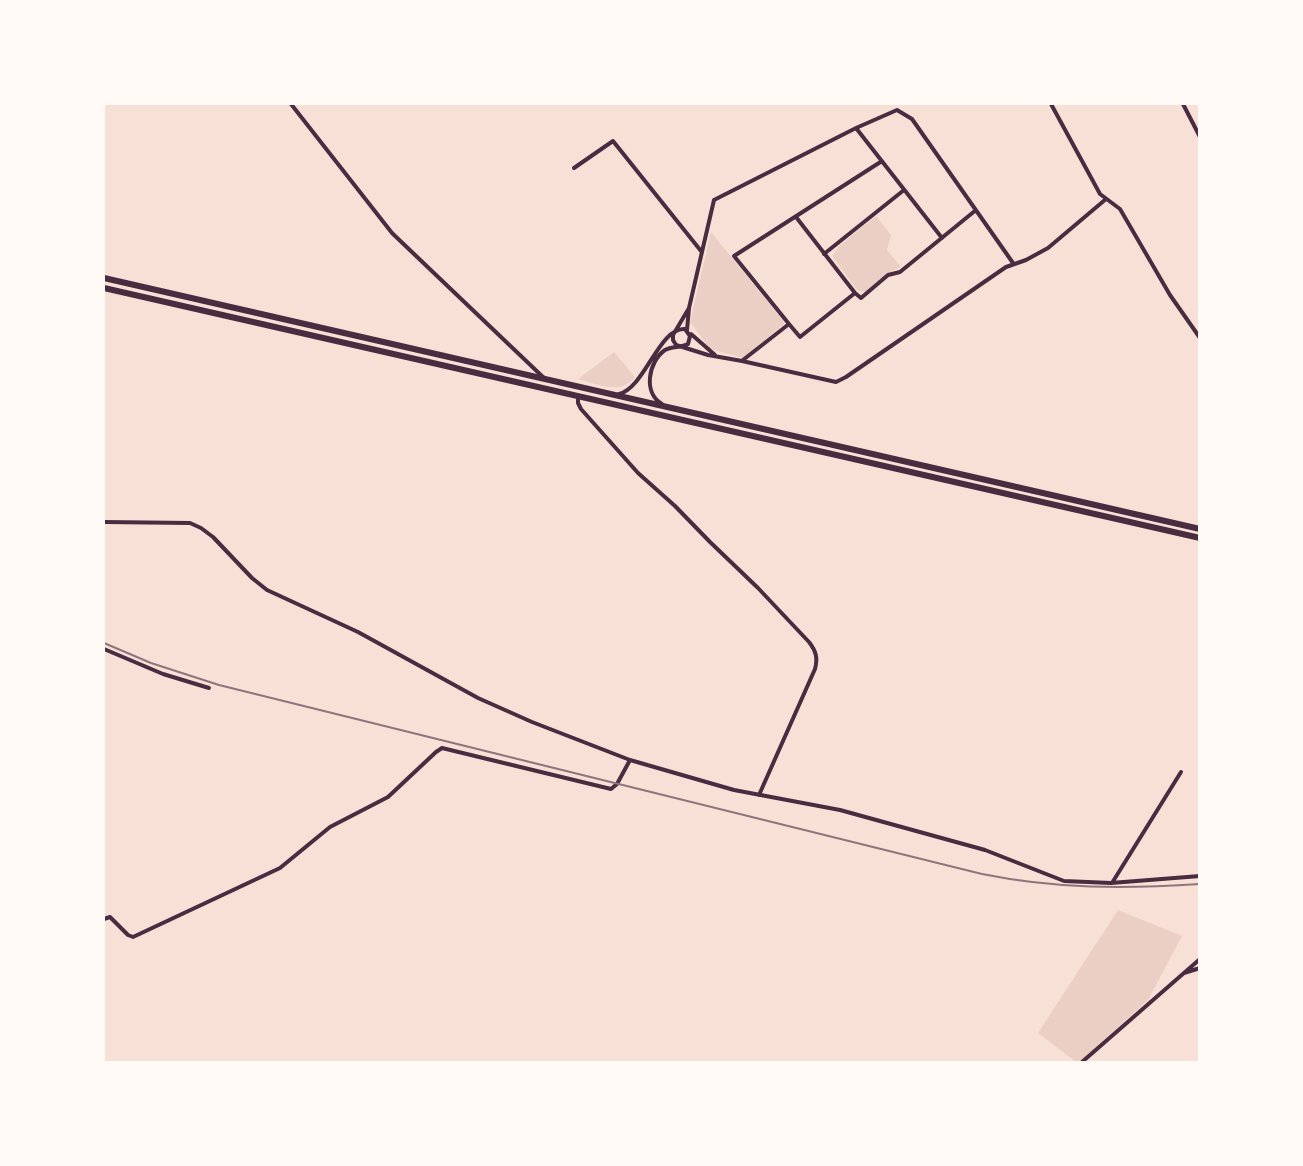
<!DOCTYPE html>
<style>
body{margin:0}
#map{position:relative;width:1303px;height:1166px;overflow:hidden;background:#f7e1d7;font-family:"Exo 2",sans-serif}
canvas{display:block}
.frame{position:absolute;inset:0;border:105px solid #fffaf5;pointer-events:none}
</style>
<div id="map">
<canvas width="1303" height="1166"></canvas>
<div class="frame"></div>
</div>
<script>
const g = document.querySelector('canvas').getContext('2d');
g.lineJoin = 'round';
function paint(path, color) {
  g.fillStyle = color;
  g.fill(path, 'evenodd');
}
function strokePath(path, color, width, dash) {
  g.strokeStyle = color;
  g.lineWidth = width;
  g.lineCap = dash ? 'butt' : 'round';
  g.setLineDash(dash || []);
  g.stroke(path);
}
const green = new Path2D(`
 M 876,216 L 891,235 L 887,250 L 901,267 L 886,274 L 866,291 L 862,292 L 857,290 L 832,256 L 839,246 Z
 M 711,232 L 785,323 L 743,358 L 710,349 L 690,322 Z
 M 614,352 L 635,377 C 620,396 598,384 578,379 Z
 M 1118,910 L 1182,936 L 1148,1000 L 1079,1062 L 1076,1062 L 1038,1033 Z`);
const minor = new Path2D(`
 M 291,104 L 392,233 L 544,378
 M 1051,104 L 1100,194 L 1120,209 L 1170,295 L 1200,338
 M 1183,104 L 1200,137
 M 856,128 L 942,238
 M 574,168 L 613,141 L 701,251
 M 796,217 L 855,293
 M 824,254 L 904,190
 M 689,308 L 673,335 L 673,340 L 676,345 L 708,355 L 742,361 L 836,382 L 846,377 L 1006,267 L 1026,260 L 1048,248 L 1106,199
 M 789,324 L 734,256 L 882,161
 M 687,330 L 689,308 L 714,200 L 856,128 L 897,110 L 912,119 L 1013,263
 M 691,334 L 715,355
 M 743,360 L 789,324 L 800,337 L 855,293 L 861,298 L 888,275 L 900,272 L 976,210
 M 619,394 C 645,388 659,327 685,329 L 690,336 L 688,344 C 681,348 672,346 665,350 C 648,362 643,393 662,404
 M 578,396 L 578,403 L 581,409 L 638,473 L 675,506 L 710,542 L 758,588 L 809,642 C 816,651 818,658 815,669 L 759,795
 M 104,522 L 190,523 L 201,528 L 213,537 L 252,578 L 267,590 L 358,632 L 478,698 L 532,722 L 630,760 L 734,790 L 840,810 L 985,850 L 1064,881 L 1111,883 L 1200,876
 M 104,649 L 163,674 L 209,688
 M 1112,883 L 1181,772
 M 104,919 L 110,917 L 128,935 L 133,937 L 280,868 L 330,827 L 388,797 L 436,752 L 442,748 L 611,789 L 617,784 L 630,760
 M 1184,973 L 1200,968
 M 1082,1062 L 1200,959`);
const primary = new Path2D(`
 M 104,278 L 1200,529
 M 104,288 L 1200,538`);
const rail = new Path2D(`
 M 104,643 L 151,663 L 219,685 L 982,874 C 1056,889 1124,889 1200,884`);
paint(green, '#ebcfc5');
strokePath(minor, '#4a2c40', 4);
strokePath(primary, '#4a2c40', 6);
strokePath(rail, '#8f747c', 2);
</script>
